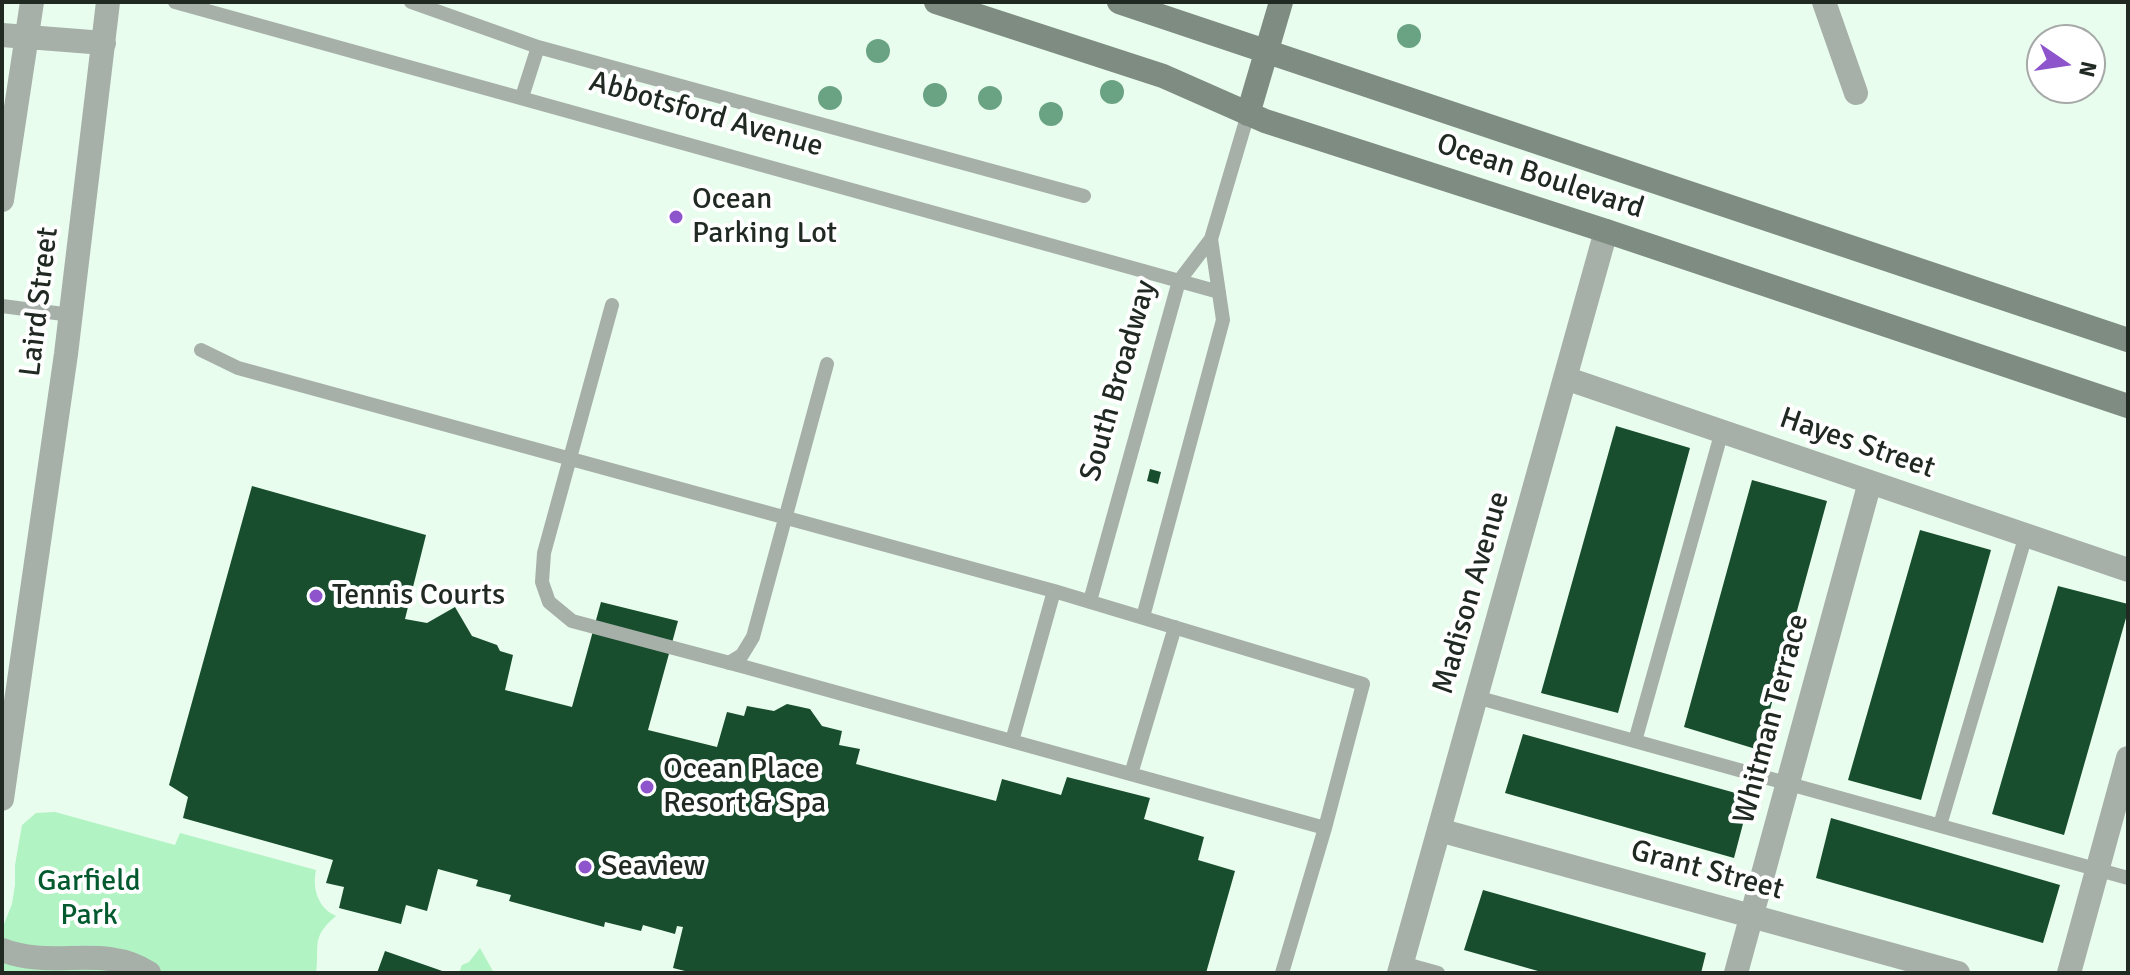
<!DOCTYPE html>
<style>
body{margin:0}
#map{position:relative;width:2130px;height:975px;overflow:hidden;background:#e8fded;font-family:Signika,sans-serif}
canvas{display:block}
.frame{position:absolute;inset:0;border:4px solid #212923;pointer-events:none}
.north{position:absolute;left:2026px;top:24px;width:80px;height:80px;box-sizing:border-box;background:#fff;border:2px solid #a6a9a7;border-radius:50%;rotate:103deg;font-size:22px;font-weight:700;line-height:32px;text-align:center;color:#212923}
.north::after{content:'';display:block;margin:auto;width:28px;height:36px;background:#8d54cc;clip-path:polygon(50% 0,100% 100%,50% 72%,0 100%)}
</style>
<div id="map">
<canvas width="2130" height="975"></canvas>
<div class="frame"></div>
<div class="north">N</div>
</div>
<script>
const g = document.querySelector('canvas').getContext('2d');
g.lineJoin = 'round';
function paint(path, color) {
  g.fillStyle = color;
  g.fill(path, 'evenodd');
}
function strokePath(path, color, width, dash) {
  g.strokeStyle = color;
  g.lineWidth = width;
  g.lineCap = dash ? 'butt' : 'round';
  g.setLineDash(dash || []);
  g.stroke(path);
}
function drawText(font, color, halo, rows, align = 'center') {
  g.font = font + ' Signika,sans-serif';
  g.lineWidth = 8;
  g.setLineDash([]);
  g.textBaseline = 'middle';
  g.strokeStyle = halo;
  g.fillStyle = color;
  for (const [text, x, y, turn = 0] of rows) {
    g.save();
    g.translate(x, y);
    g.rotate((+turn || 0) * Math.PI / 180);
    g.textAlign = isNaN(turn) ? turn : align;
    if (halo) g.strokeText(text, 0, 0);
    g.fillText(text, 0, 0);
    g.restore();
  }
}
const green = new Path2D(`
 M 55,812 L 175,845 L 180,833 L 316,870 C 312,889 318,908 336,916 C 310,938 320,945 316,973 L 2,973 L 2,929 L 12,904 L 15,885 L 15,865 L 22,825 L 36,813 Z
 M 480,948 L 494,973 L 459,973 L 462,965 L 469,962 Z`);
const building = new Path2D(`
 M 1616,426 L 1690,448 L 1618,713 L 1541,693 Z
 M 1150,469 L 1161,472 L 1158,484 L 1147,481 Z
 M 1752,480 L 1827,501 L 1759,750 L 1684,727 Z
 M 252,486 L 426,535 L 405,619 L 427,623 L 455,607 L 472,636 L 497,645 L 500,651 L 513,655 L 505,690 L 572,707 L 601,602 L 678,621 L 648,730 L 717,747 L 727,712 L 744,716 L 747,706 L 774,711 L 787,704 L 810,709 L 822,726 L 842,731 L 839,745 L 860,749 L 856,764 L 996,801 L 1002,779 L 1061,795 L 1067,777 L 1150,798 L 1144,819 L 1204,837 L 1198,860 L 1235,871 L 1206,973 L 693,973 L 673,968 L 683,927 L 677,926 L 675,934 L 643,925 L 641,931 L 605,922 L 604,927 L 509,901 L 511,895 L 476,886 L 478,880 L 438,869 L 427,911 L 406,905 L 401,924 L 339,908 L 344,887 L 326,883 L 333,860 L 183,818 L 188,797 L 169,785 Z
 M 1920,530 L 1991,550 L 1921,800 L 1848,780 Z
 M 2058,586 L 2128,604 L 2128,611 L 2064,835 L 1992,814 Z
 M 1523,734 L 1750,797 L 1734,858 L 1505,793 Z
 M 1831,818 L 2060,885 L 2043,943 L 1816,878 Z
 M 1483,890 L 1706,953 L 1701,973 L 1545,973 L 1464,950 Z
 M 385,951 L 448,973 L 377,973 Z`);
const lane = new Path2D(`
 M 175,2 L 1219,292
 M 411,2 L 538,47 L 1084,196
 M 522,97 L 538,47
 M 612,305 L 544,553 L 542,582 L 549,602 L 572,621 L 745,667 L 1325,828
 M 2,306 L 71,315
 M 201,350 L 238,368 L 1054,591 L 1363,684 L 1325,828 L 1282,973
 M 1090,601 L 1179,281 L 1211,239 L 1248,114
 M 1143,617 L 1223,320 L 1211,239
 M 729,663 L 742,655 L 753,637 L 827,364
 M 1476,697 L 2128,878
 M 1012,741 L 1054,591
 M 1635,741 L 1722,431
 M 1131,774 L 1175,627
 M 1940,825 L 2026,535
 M 1402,963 L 1438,973`);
const street = new Path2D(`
 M 1824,2 L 1856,93
 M 2,35 L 104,43
 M 2,200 L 32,2
 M 1565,378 L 2128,570
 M 2,799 L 66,354 L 108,2
 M 1439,830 L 1958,973
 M 2,950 C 52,970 104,943 149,973
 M 1399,973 L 1606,231
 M 1736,973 L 1870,482
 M 2069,973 L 2128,758`);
const secondary = new Path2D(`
 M 936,2 L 1163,76 L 1265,121 L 1606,231 L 2128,406
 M 1119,2 L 2128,340
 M 1248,114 L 1281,2`);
const trees = [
 [1409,36],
 [878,51],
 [1112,92],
 [935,95],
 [830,98],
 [990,98],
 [1051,114]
];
const markers = [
 [676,217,8,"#8d54cc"],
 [316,596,8,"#8d54cc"],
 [647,787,8,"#8d54cc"],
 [585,867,8,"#8d54cc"]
];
const streetNames = [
 ["Abbotsford Avenue",706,115,16],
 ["Ocean Boulevard",1540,177,18],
 ["Laird Street",40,302,-83],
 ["South Broadway",1119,381,-74],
 ["Hayes Street",1857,444,19],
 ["Madison Avenue",1472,593,-74],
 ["Whitman Terrace",1772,719,-75],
 ["Grant Street",1707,871,15]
];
const poiNames = [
 ["Ocean",692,200],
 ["Parking Lot",692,234],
 ["Tennis Courts",332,596],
 ["Ocean Place",663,770],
 ["Resort & Spa",663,804],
 ["Seaview",601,867]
];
const parkNames = [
 ["Garfield",89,882],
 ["Park",89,916]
];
paint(green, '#b1f3c3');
paint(building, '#184e2d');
strokePath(lane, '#a6afa8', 14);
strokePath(street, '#a6afa8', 24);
strokePath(secondary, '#7f8c82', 24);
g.fillStyle = '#6aa384';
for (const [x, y] of trees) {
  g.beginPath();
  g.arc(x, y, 12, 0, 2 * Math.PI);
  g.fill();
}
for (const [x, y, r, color] of markers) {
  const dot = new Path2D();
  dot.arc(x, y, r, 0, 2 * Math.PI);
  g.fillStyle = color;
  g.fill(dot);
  strokePath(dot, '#fff', 3);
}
drawText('30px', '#212923', '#fff', streetNames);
drawText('30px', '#212923', '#fff', poiNames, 'left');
drawText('30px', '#025a2e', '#fff', parkNames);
</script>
